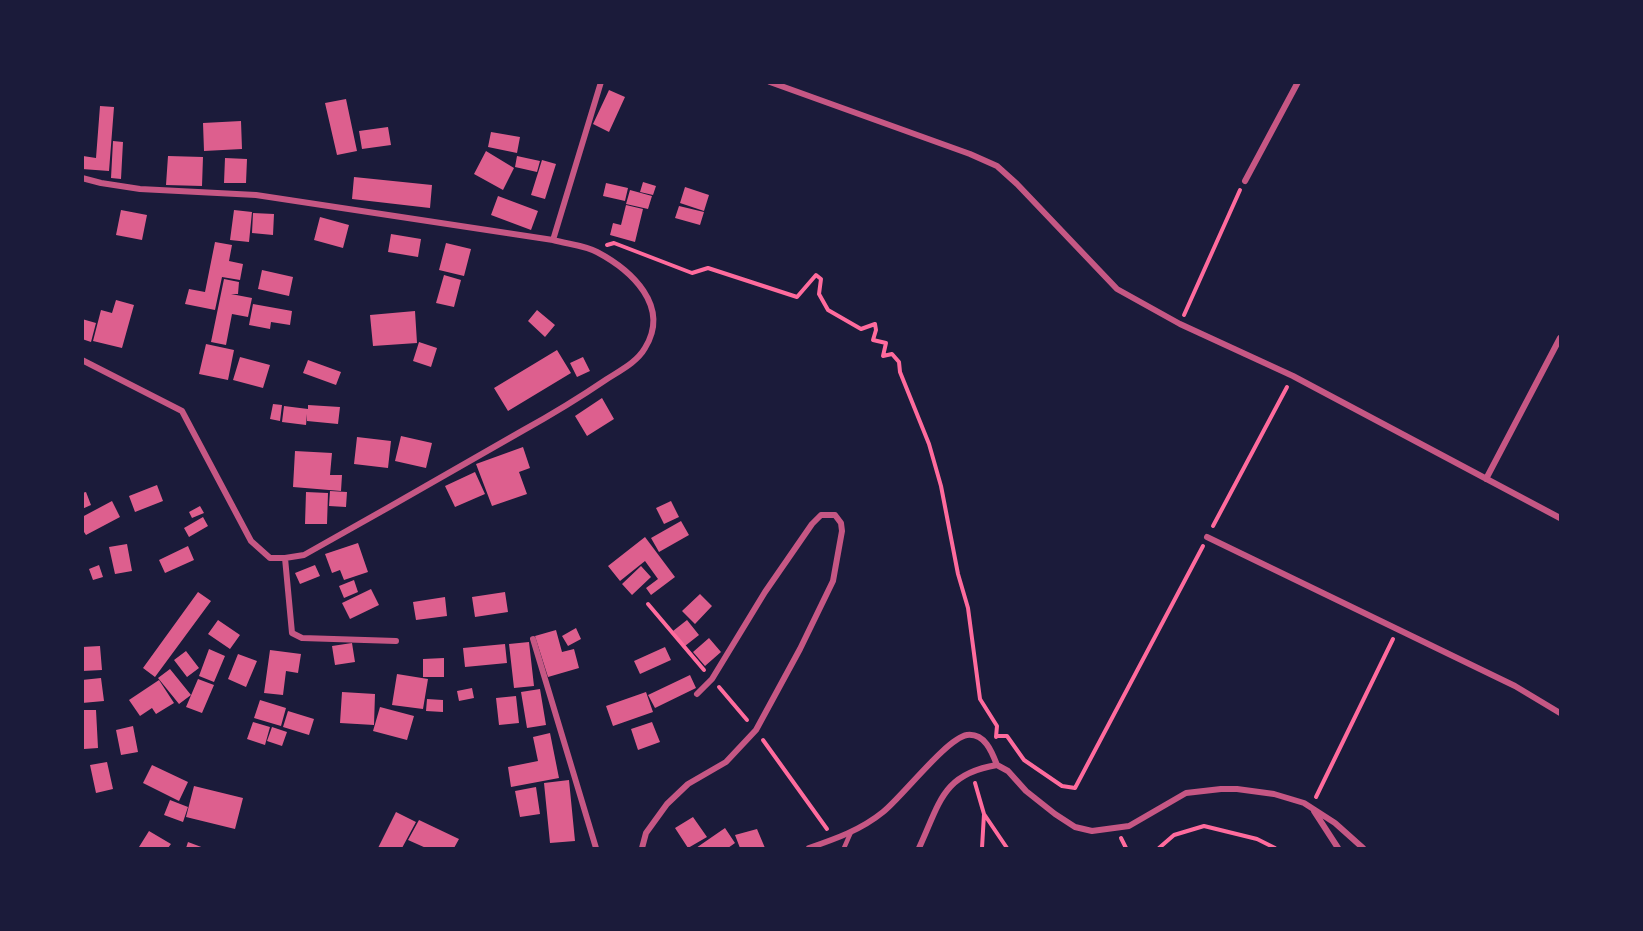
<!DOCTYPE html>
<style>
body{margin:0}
#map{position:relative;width:1643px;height:931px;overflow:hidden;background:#1b1b3a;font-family:Figtree,sans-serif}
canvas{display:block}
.frame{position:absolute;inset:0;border:84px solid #1b1b3a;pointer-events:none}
</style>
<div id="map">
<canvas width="1643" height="931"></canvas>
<div class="frame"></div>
</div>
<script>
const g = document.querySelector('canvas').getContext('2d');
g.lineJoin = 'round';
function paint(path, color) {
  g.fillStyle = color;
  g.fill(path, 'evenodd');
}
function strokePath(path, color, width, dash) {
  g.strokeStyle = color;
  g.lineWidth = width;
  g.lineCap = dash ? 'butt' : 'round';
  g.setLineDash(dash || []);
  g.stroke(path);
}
const building = new Path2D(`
 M 609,90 L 625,97 L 609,132 L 593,124 Z
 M 346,99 L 357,151 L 337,155 L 325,103 Z
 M 100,106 L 114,107 L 109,171 L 82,169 L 83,156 L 96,158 Z
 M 241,121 L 242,149 L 204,151 L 203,123 Z
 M 388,127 L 391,145 L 362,149 L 359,131 Z
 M 491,132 L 520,137 L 517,153 L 488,147 Z
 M 113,141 L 123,142 L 121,179 L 111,178 Z
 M 486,151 L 514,168 L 503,190 L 474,174 Z
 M 168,156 L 203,157 L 202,186 L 166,185 Z
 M 517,156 L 540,161 L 537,172 L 515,167 Z
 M 225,158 L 247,159 L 246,183 L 224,183 Z
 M 542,160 L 556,164 L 545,199 L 531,195 Z
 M 354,177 L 432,185 L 430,208 L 352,199 Z
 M 643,182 L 656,186 L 653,195 L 640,192 Z
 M 606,183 L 628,188 L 625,201 L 603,196 Z
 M 685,187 L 709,195 L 704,211 L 680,203 Z
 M 630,190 L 652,196 L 648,209 L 626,204 Z
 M 498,196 L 538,211 L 531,230 L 491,215 Z
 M 626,205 L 643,209 L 635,242 L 610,235 L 613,223 L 621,225 Z
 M 679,206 L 704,212 L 700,225 L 675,218 Z
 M 121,210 L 147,215 L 142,240 L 116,235 Z
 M 234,210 L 252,212 L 249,242 L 230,240 Z
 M 253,213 L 274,214 L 273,235 L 252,233 Z
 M 320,217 L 349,225 L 343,248 L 314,240 Z
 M 391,234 L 421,239 L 418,257 L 388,252 Z
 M 215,242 L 232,245 L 229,261 L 243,264 L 240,280 L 222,277 L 215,310 L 185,304 L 189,289 L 205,292 Z
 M 446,243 L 471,249 L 464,276 L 439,270 Z
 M 262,270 L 293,277 L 289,296 L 258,289 Z
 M 444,275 L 461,280 L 454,307 L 436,303 Z
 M 224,279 L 239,282 L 238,294 L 231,294 L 252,298 L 248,317 L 232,314 L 226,345 L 211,342 Z
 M 116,300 L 134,305 L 122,348 L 93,341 L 101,310 L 112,313 Z
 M 253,304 L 292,311 L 290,325 L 271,322 L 270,329 L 249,325 Z
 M 537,310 L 555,325 L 545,337 L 528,321 Z
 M 415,311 L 417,343 L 373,346 L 370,315 Z
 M 82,319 L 96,323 L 91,342 L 82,339 Z
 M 419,342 L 437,348 L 431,367 L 413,361 Z
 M 206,344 L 234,350 L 228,380 L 199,374 Z
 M 557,350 L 571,373 L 508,411 L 494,388 Z
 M 240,357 L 270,365 L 263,388 L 233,380 Z
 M 583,357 L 590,371 L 577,377 L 570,363 Z
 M 308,360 L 341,372 L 336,385 L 303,373 Z
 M 602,398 L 614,419 L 587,436 L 575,416 Z
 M 273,404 L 282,405 L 280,421 L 270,419 Z
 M 308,405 L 340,407 L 338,424 L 307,421 L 307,414 L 306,425 L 282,422 L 284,406 L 308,409 Z
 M 401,436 L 432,443 L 426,468 L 395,461 Z
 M 357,437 L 391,441 L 388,468 L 354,464 Z
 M 523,447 L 530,468 L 519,472 L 527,494 L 492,506 L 476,464 Z
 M 295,451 L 332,453 L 330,475 L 342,475 L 341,491 L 293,487 Z
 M 475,472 L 485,494 L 455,507 L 445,486 Z
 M 157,485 L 163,501 L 135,512 L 129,496 Z
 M 330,491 L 347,492 L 346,507 L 329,506 Z
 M 86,492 L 91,505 L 82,509 L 82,493 Z
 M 306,492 L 328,493 L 327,524 L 305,524 Z
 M 112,501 L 120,517 L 86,535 L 82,529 L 82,517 Z
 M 671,501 L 679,517 L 664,524 L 656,508 Z
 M 200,506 L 204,513 L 192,518 L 189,512 Z
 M 203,517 L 208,526 L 189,537 L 184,528 Z
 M 681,521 L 689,535 L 659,552 L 651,538 Z
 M 645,537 L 675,577 L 651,595 L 646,588 L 658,579 L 645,561 L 620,581 L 608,566 Z
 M 358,543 L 368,572 L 344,580 L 340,570 L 332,573 L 325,554 Z
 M 127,544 L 132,571 L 115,574 L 109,547 Z
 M 188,546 L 194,560 L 165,573 L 159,560 Z
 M 99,565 L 103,577 L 93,580 L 89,569 Z
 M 315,565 L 320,576 L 300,584 L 295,573 Z
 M 641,566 L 651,577 L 632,595 L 622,584 Z
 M 354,580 L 358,592 L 344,598 L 339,586 Z
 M 371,589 L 379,605 L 350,619 L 342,603 Z
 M 198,592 L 211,601 L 155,677 L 143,668 Z
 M 505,592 L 508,612 L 475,617 L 472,597 Z
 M 700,594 L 712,606 L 695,624 L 682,611 Z
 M 445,597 L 447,616 L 416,620 L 413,602 Z
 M 218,620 L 240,635 L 230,649 L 208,634 Z
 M 687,620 L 699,635 L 685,646 L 673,631 Z
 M 576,628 L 581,639 L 568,646 L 562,636 Z
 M 556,630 L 562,652 L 574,649 L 579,668 L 548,677 L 535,636 Z
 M 709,638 L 721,652 L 705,666 L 693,652 Z
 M 529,642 L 534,686 L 514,688 L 509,644 Z
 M 352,643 L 355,662 L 335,665 L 332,646 Z
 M 505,644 L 507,663 L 465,667 L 463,648 Z
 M 100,646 L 102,670 L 82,671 L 82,647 Z
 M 665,647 L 671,660 L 640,674 L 634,661 Z
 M 209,649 L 225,656 L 214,682 L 199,676 Z
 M 270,650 L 301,654 L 298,673 L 286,671 L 283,695 L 264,693 Z
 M 186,651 L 199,668 L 187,677 L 174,660 Z
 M 238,654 L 257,661 L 246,687 L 228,679 Z
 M 444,658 L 444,677 L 423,677 L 423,659 Z
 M 170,669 L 191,695 L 179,704 L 158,678 Z
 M 397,674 L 428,679 L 423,709 L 392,705 Z
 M 690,675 L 696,688 L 655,708 L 648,695 Z
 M 101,678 L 104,701 L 82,703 L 82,680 Z
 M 198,679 L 214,685 L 202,713 L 186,707 Z
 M 159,680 L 174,703 L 156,714 L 152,708 L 140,716 L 129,700 Z
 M 472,688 L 474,698 L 459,701 L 457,691 Z
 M 540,689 L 546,725 L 527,728 L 521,692 Z
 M 342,692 L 375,694 L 374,725 L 340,723 Z
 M 646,692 L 653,712 L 613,726 L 606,706 Z
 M 516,696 L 519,723 L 499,725 L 496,698 Z
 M 427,699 L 443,700 L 443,712 L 426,711 Z
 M 260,700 L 286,708 L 281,726 L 254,718 Z
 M 380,707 L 414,716 L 407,740 L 373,731 Z
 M 82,710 L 96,710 L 98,748 L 84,749 Z
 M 288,711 L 314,719 L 309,735 L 283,727 Z
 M 253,722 L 270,727 L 265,745 L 247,739 Z
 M 652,722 L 660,742 L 638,750 L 631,729 Z
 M 133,726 L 138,752 L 121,755 L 116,730 Z
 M 272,727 L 287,732 L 282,746 L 267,741 Z
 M 550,733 L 559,778 L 511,787 L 508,767 L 538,761 L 533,737 Z
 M 107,762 L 113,789 L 96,793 L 90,765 Z
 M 152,765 L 188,782 L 179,801 L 143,783 Z
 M 569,780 L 575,841 L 550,843 L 544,783 Z
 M 194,786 L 243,798 L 235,829 L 186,817 Z
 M 536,787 L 540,814 L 520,817 L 515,791 Z
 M 170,800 L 188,807 L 183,822 L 164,815 Z
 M 396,812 L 416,822 L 402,848 L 378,848 Z
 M 693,817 L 707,837 L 688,848 L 675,828 Z
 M 419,820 L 459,839 L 454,848 L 426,848 L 408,840 Z
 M 725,828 L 735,843 L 728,848 L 696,848 Z
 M 757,829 L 765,848 L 740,848 L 735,835 Z
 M 149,831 L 171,844 L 168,848 L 139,847 Z
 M 188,842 L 204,848 L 186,848 Z`);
const path = new Path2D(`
 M 607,245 L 614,243 L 692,273 L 708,268 L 797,297 L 816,275 L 821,279 L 819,294 L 828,310 L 861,329 L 875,324 L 876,330 L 873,340 L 886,343 L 883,356 L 892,354 L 899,362 L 900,372 L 929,444 L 941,486 L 958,574 L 968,608 L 980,699 L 997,726 L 996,737
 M 1184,315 L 1240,190
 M 1213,526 L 1287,387
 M 648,604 L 704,670
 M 719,687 L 747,720
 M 997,736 L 1007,736 L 1024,760 L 1062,786 L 1075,788 L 1203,546
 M 763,740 L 827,829
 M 975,783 L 984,814 L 982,848
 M 1316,797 L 1393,639
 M 984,814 L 1007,848
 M 1121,838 L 1126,848
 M 1159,848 L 1174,835 L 1204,826 L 1257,839 L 1275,848`);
const service = new Path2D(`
 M 844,848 L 851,832`);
const minor = new Path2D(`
 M 770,82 L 970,154 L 997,166 L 1017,184 L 1117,289 L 1180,324 L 1293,376 L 1560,518
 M 82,178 L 101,183 L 140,189 L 256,195 L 553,240 C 567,244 584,245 597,252 C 631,270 671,306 645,348 C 637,362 621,370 607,379 C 579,398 551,415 522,431 C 449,473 377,514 304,555 L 285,558 L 270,558 L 251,541 L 182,411 L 82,360
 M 1245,181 L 1298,82
 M 553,240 L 601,82
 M 1486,479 L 1560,338
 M 1207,537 L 1515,686 L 1560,713
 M 285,558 L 292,633 L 302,638 L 396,641
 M 533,639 L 596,848
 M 1314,811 L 1338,848
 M 642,848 L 646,833 L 667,804 L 688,784 L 726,762 L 756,730 L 800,649 L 833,581 L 842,531 L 841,523 L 835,515 L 821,515 L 812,524 L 765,592 L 712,679 L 697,694
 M 809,848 C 835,839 861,830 883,812 C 902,797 947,738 967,735 C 985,733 992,752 997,765
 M 919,848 C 940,803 942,774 997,765 L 1008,771 L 1026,791 L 1055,814 L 1075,827 L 1092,831 L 1129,826 L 1186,793 L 1221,789 L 1237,789 L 1274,794 L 1304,803 L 1335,823 L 1363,848`);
paint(building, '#dd5f8e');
strokePath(path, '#ff6b9d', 4);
strokePath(service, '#c65784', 4.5);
strokePath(minor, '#c65784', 6);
</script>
